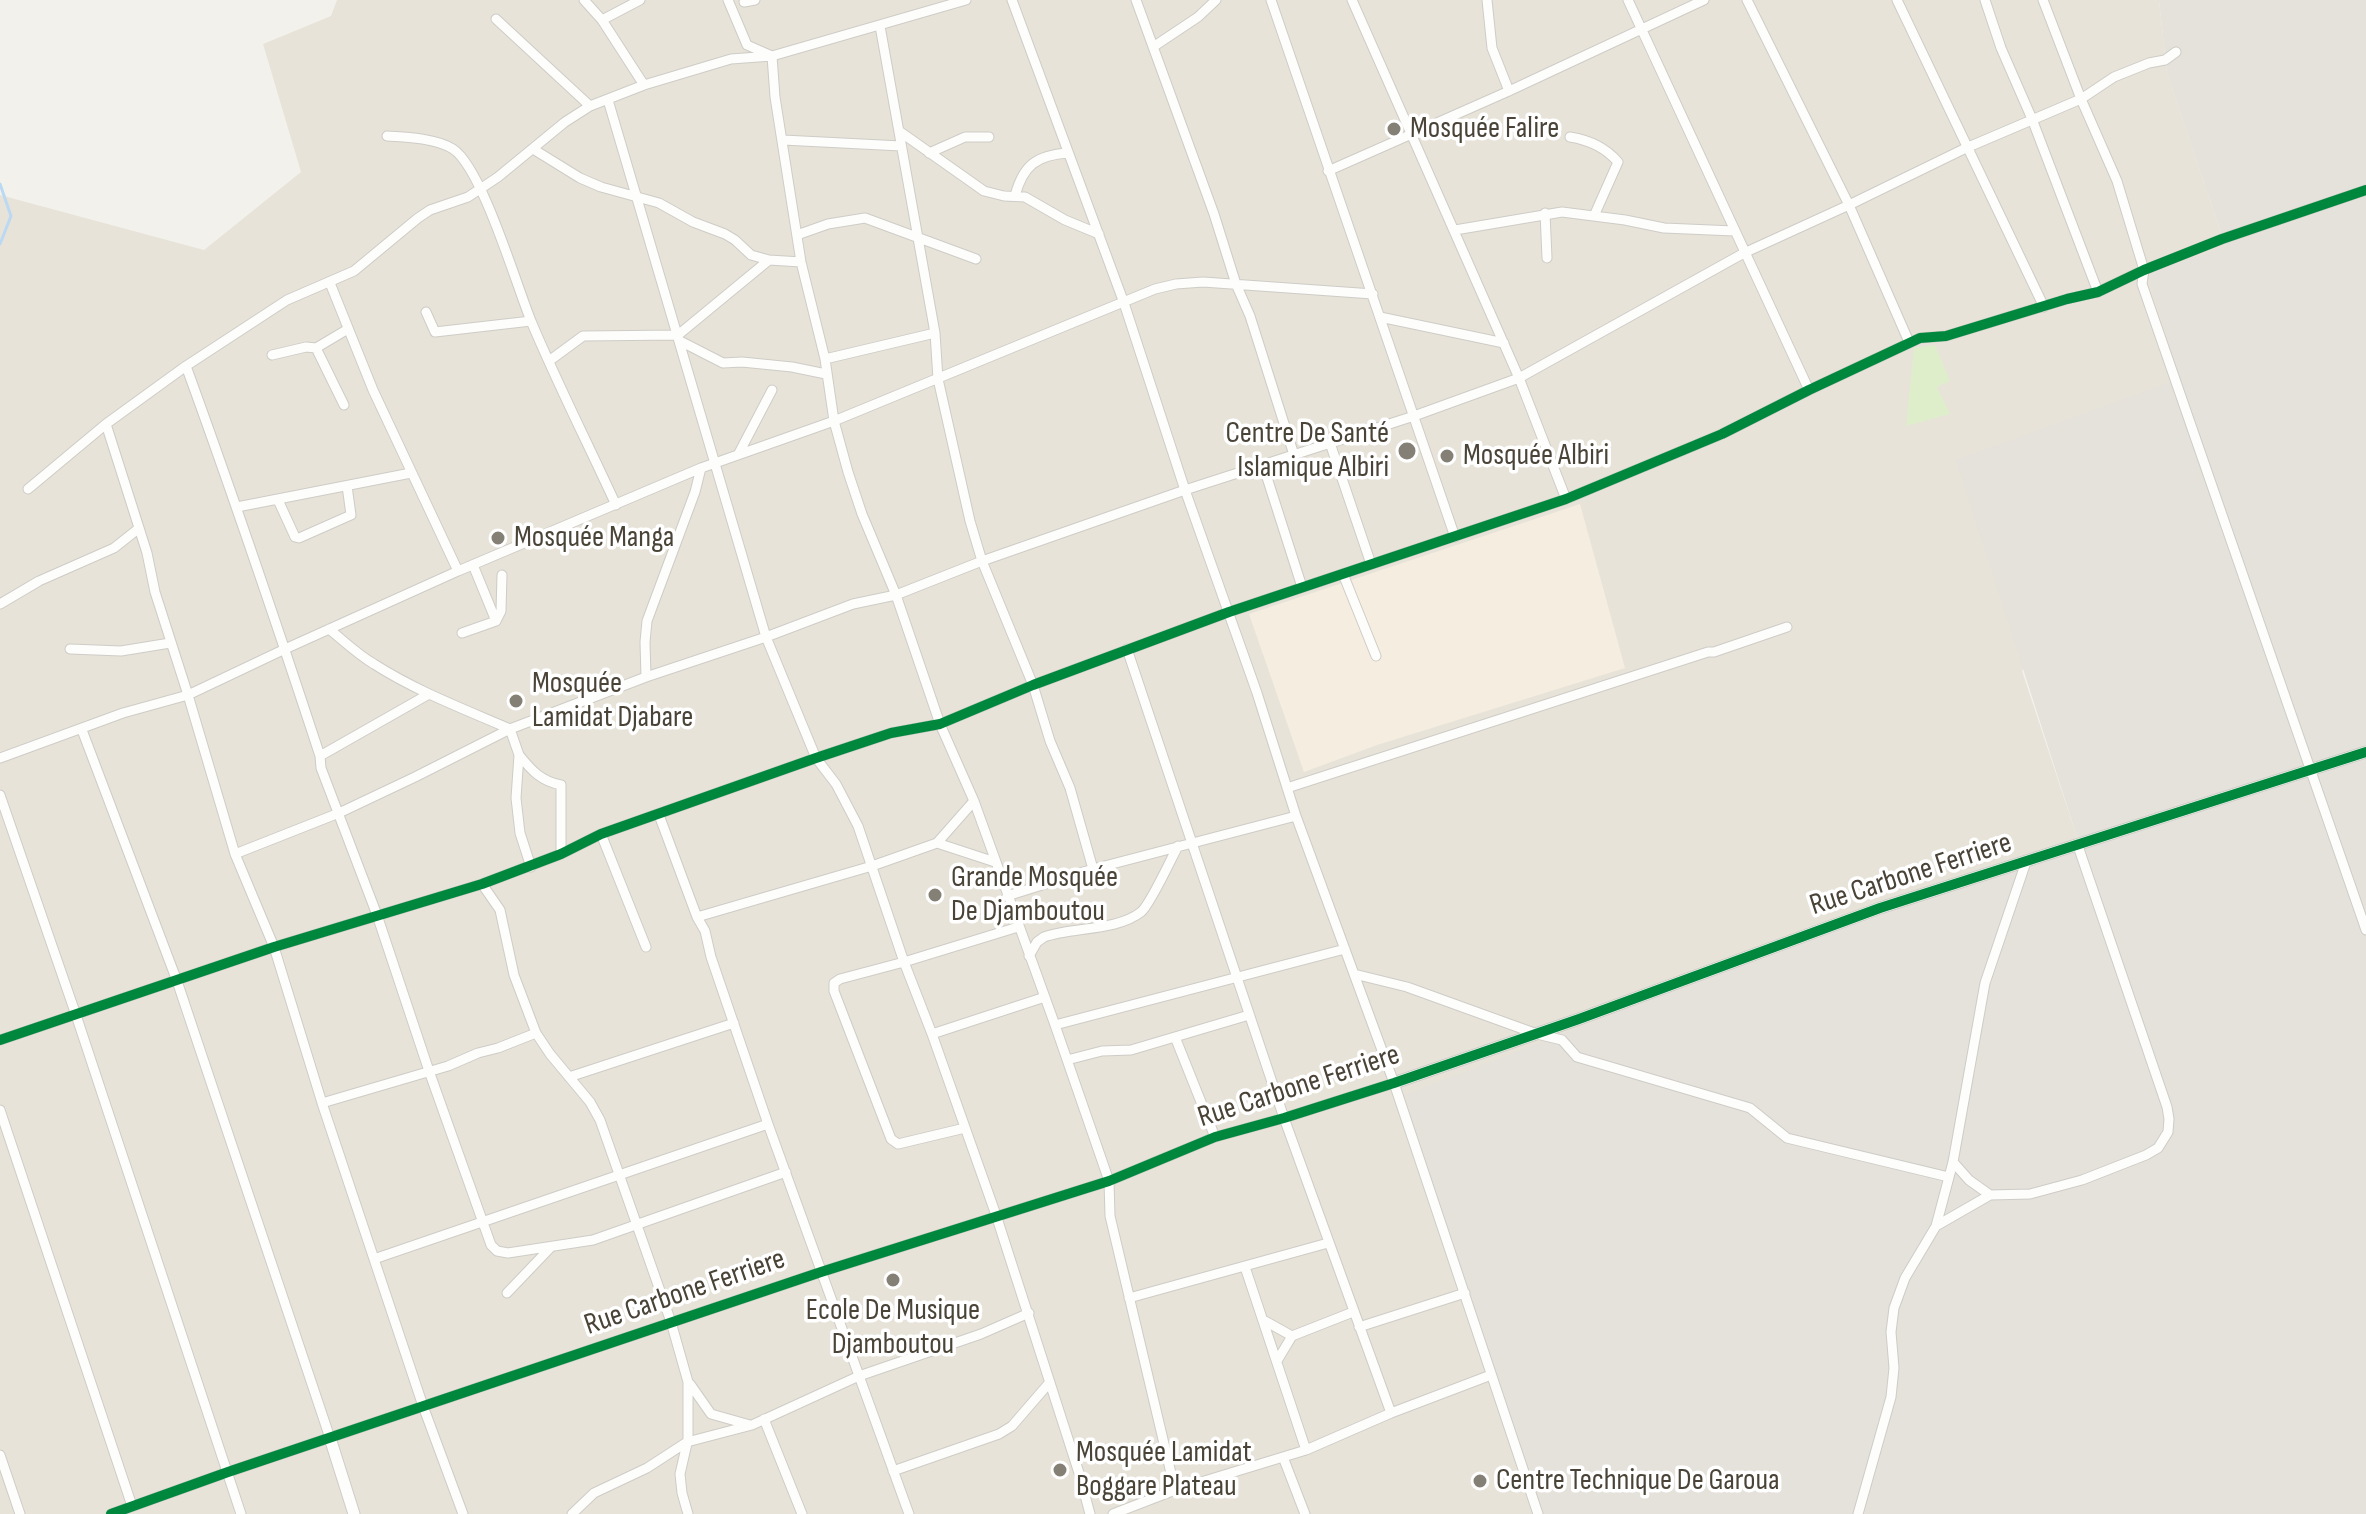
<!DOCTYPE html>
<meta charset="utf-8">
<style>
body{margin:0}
canvas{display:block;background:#f2f1ec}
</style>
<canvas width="2366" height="1514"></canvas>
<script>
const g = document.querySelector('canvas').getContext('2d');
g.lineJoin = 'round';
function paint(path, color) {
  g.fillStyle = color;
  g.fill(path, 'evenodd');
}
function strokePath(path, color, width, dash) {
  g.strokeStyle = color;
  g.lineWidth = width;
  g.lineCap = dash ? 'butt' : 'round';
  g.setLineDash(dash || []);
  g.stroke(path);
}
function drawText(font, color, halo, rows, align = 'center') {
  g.font = font + ' "Sofia Sans Condensed",sans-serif';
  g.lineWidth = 7;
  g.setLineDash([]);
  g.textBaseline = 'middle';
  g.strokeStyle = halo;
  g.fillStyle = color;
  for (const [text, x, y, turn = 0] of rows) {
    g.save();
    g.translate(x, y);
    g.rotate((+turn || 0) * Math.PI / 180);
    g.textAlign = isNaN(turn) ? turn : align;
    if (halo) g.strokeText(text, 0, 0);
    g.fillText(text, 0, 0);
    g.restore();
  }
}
const residential = new Path2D(`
 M 337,0 L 2159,0 L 2167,73 L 2226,247 L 2179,379 L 2022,671 L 2079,843 L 1541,1514 L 0,1514 L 0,195 L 204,250 L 301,172 L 263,44 L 331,16 Z`);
const commercial = new Path2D(`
 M 1580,504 L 1625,668 L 1377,745 L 1304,772 L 1249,614 Z`);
const industrial = new Path2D(`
 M 2159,0 L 2366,0 L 2366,1514 L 1541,1514 L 1395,1099 L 1950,884 L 2079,843 L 1956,460 L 2179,379 L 2148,273 L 2226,247 L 2167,73 Z`);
const green = new Path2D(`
 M 1935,345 L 1950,381 L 1937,387 L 1950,414 L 1906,426 L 1914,348 Z`);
const stream = new Path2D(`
 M 0,184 L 11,216 L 0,244`);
const minor = new Path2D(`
 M 584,0 L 602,20 L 644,85
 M 728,0 L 747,45 L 772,56 L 775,97 L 801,262 L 825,359 L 834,421 L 848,472 L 862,514 L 896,595 L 940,724 L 974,801 L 1055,1025 L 1109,1181 L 1110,1216 L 1175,1490
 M 1012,0 L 1124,303 L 1185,490 L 1257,693 L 1296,816 L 1394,1083 L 1538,1514
 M 1136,0 L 1214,214 L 1236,284 L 1250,316 L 1294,455
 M 1271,0 L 1455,537
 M 1352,0 L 1519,378 L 1566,499
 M 1487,0 L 1492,48 L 1509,91
 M 1628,0 L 1809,390
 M 1747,0 L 1849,205 L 1909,342
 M 1897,0 L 2044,307
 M 1985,0 L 2001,48 L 2032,119 L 2098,292
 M 2043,0 L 2081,99 L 2117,181 L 2144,270 L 2142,284 L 2366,930
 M 744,2 L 755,0
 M 496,19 L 590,106
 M 602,20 L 640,0
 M 880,26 L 935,333 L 938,379 L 970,521 L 982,561 L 1033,685 L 1050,741 L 1070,788 L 1093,869
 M 1153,47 L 1198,17 L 1216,0
 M 608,100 L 766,637 L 816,758 L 836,784 L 858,826 L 904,962 L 932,1034 L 996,1215 L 1079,1473 L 1090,1514
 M 899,131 L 984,191 L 1004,196 L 1025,197 L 1065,220 L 1099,234
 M 387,136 C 405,137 436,138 453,149 C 482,168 516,284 531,321 C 557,383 588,444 616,505
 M 1570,137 C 1589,140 1605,147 1618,162 L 1594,216
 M 783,140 L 901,146
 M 533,149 L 580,178 L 601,187 L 659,203 L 693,222 L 725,234 L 735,240 L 751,255 L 769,260 L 801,262
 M 929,153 L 965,137 L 989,137
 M 1328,171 L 1509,91 L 1704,0
 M 1015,196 C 1023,165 1037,155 1068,153
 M 1545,213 L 1547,258
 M 1455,230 L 1562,212 L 1625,220 L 1664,228 L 1734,231
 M 797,235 L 828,224 L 865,218 L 976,259
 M 330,283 L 373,390 L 458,571
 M 426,312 L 435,332 L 531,321
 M 1380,317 L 1504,343
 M 680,341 L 723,363 L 742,362 L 792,367 L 826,374
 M 316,348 L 344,405
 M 272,355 L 306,347 L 316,348 L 348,329
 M 825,359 L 935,333
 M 549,361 L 583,336 L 678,335 L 769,260
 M 186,366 C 233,495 277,625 320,756 L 321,768 L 377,915 L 429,1071 L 491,1245 L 497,1251 L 508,1253 L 593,1240 L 786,1172
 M 106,424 L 147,553 L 155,592 L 188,695 L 235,854 L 274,947 L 322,1103 L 423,1406 L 463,1514
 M 1330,443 L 1371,564
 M 739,453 L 772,390
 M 1263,465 L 1302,587
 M 28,489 L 106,424 L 186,366 L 287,300 L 354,271 L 418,218 L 430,210 L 468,197 L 498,177 L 565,122 L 590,106 L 644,85 L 731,59 L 772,56 L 966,0
 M 278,500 L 295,537 L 299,538 L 351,515 L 347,486
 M 237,507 L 411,473
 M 1343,574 L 1376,656
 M 0,604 L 39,581 L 114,548 L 138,529
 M 496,621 L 501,611 L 502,575
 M 329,629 C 344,641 357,654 374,664 C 416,691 464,709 510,729 L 519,755 L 516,798 L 520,833 L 531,867
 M 462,633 L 496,621 L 473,565
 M 70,649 L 121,651 L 170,643
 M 1127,649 L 1284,1118 L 1391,1413
 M 646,677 L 645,642 L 647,621 L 695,492 L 701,468
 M 82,730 L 177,981 L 330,1438
 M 519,755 C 532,771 541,781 561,785 L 561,854
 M 320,756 L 429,694
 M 0,758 L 123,713 L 188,695 L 285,649 L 458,571 L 701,468 L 834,421 L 1155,289 L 1176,284 L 1203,282 L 1373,294
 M 1287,788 L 1708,652 L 1714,652 L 1787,627
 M 0,795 L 76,1015 L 241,1514
 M 659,815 L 697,917 L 705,931 L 711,957 L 768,1124 L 909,1514
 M 601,834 L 646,947
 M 937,843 L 995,862
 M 235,854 L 339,813 L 415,777 L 510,729 L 646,677 L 766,637 L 853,604 L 896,595 L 982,561 L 1185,490 L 1414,416 L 1519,378 L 1744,253 L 1849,205 L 1966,148 L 2081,99 L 2114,77 L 2149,63 L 2165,60 L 2176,52
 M 482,884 L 500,910 L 514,975 L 536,1033 L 550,1054 L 590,1102 L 600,1120 L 671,1322 L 688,1382 L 688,1439 L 680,1474 L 682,1493 L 688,1514
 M 1007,896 L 1093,869 L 1296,816
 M 697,917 L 872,866 L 937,843 L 974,801
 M 1029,956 L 1037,942 L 1044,937 C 1072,927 1117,931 1141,912 C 1150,905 1171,859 1178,846
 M 1354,974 L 1407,987 L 1537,1034 L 1562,1040 L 1577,1057 L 1750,1108 L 1787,1138 L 1949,1177
 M 1055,1025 L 1345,949
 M 932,1034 L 1045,997
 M 1175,1037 L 1215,1137
 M 0,1040 L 274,947 L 482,884 L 561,854 L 601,834 L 816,758 L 891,733 L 940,724 L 1033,685 L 1229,612 L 1566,499 L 1722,434 L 1809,390 L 1920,338 L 1946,336 L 2067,299 L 2098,292 L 2144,270 L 2222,239 L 2366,190
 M 1067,1060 L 1102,1051 L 1131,1050 L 1249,1015
 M 569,1077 L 734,1023
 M 322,1103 L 448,1066 L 478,1053 L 498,1048 L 536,1033
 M 0,1110 L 132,1506
 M 965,1128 L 898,1144 L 891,1139 L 834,991 L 834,983 L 840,979 L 904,962 L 1018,927
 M 1953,1162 L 1969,1180 L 1990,1195
 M 1936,1226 L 1990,1195 L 2030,1194 L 2082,1180 L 2146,1155 L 2158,1148 L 2168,1132 L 2169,1119 L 2167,1107 L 2078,846
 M 374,1259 L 768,1124
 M 1245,1267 L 1306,1450
 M 507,1293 L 551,1247
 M 1129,1298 L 1328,1243
 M 1265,1321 L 1292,1336
 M 1359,1327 L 1465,1293
 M 1277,1361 L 1292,1336 L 1353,1312
 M 690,1384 L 711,1414 L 750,1425
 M 764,1419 L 802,1514
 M 0,1455 L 20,1514
 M 1283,1457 L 1306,1450 L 1391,1413 L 1491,1375
 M 893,1471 L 999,1434 L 1012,1426 L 1050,1382
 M 111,1514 L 228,1472 L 821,1272 L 1109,1181 L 1215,1137 L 1284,1118 L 1394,1083
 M 572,1514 L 594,1493 L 647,1468 L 687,1442 L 752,1425 L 859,1376 L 981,1334 L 1029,1313
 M 1113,1514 L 1175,1490 L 1283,1457 L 1305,1514
 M 1858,1514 L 1891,1397 L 1894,1368 L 1891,1332 L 1894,1308 L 1905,1278 L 1936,1226 L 1953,1162 L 1985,983 L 2026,862`);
const tertiary = new Path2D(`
 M 1394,1083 L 1579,1019 L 1880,908 L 2366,752
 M 330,1438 L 354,1514`);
const cycleway = new Path2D(`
 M 0,1040 L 274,947 L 482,884 L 561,854 L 601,834 L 816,758 L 891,733 L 940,724 L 1033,685 L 1229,612 L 1566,499 L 1722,434 L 1809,390 L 1920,338 L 1946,336 L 2067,299 L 2098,292 L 2144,270 L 2222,239 L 2366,190
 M 111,1514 L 228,1472 L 821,1272 L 1109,1181 L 1215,1137 L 1284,1118 L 1394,1083 L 1579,1019 L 1880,908 L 2366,752`);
const markers = [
 [1394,129,8,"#858076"],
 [1407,451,10,"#858076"],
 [1447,456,8,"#858076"],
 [498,538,8,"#858076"],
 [516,701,8,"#858076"],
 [935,895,8,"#858076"],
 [893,1280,8,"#858076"],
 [1060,1470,8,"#858076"],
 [1480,1481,8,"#858076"]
];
const poiNames = [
 ["Mosquée Falire",1410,129],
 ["Centre De Santé",1389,434,"right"],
 ["Islamique Albiri",1389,468,"right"],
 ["Mosquée Albiri",1463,456],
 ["Mosquée Manga",514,538],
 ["Mosquée",532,684],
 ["Lamidat Djabare",532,718],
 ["Grande Mosquée",951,878],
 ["De Djamboutou",951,912],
 ["Ecole De Musique",893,1311,"center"],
 ["Djamboutou",893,1345,"center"],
 ["Mosquée Lamidat",1076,1453],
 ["Boggare Plateau",1076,1487],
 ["Centre Technique De Garoua",1496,1481]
];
const streetNames = [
 ["Rue Carbone Ferriere",1911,875,-18],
 ["Rue Carbone Ferriere",1299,1087,-18],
 ["Rue Carbone Ferriere",685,1293,-19]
];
paint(residential, '#e7e3d9');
paint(commercial, '#f5eddf');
paint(industrial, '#e5e1db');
paint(green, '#deeecb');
strokePath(stream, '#bbd9f2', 3);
strokePath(minor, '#ceccc6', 11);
strokePath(tertiary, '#ceccc6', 13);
strokePath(minor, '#fdfdfc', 9);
strokePath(tertiary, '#fdfdfc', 11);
strokePath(cycleway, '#00873e', 10);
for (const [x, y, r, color] of markers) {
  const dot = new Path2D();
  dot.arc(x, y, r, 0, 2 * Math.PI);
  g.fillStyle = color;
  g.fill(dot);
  strokePath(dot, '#fff', 3);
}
drawText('30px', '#4a4337', '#fff', poiNames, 'left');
drawText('30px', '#4a4337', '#fff', streetNames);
</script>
